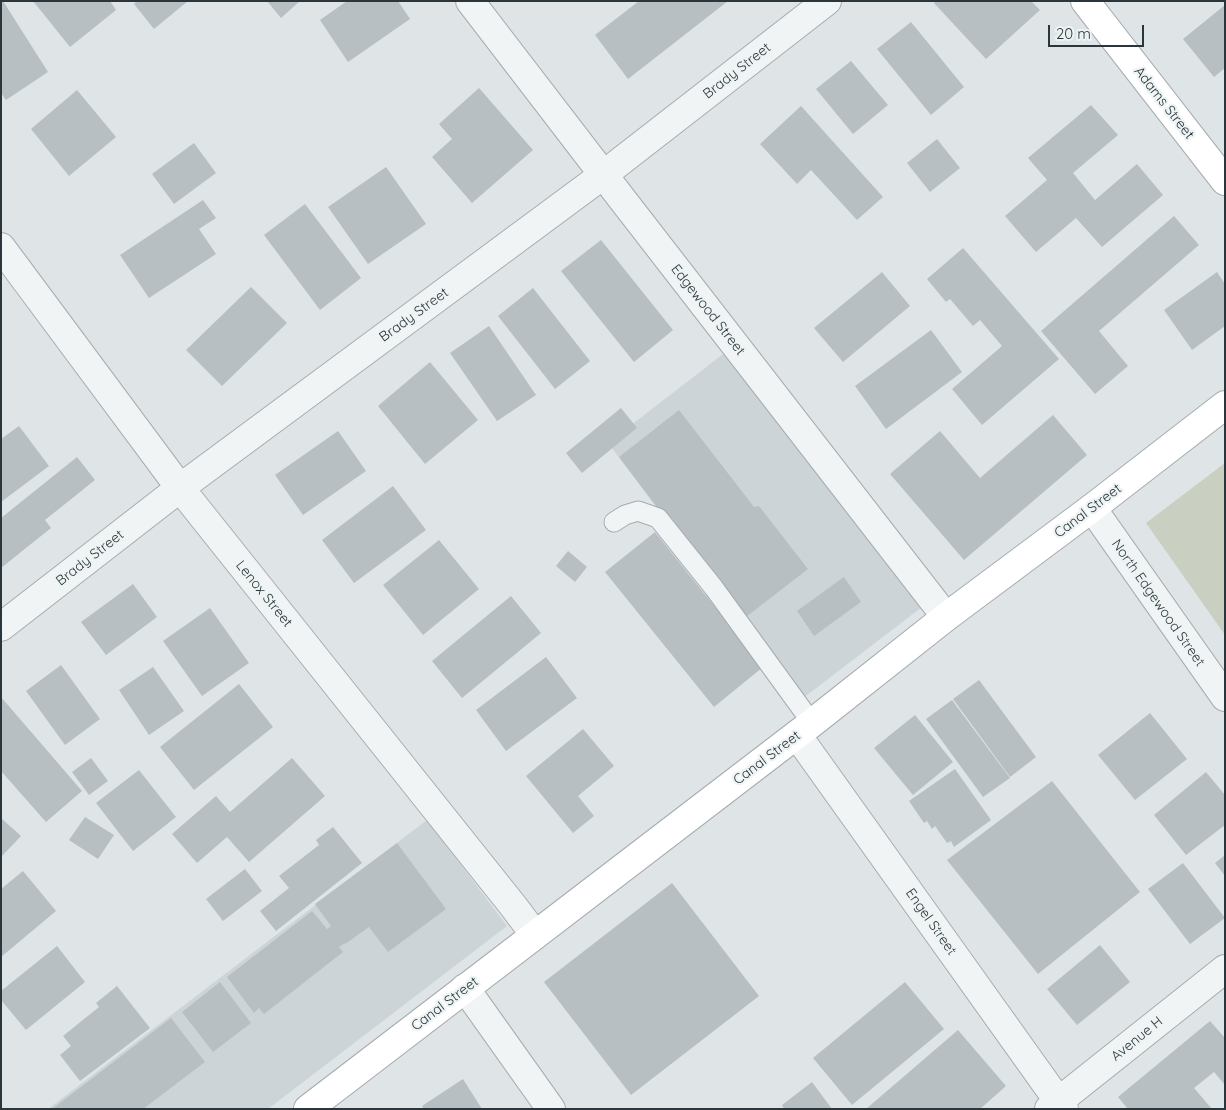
<!DOCTYPE html>
<style>
body{margin:0}
#map{position:relative;width:1226px;height:1110px;overflow:hidden;background:#dfe4e6;font-family:Quicksand,sans-serif}
canvas{display:block}
.frame{position:absolute;inset:0;border:2px solid #2a363c;pointer-events:none}
.scale{position:absolute;left:1048px;top:25px;width:96px;height:22px;box-sizing:border-box;border:2px solid #2a363c;border-top:0;padding-left:6px;font-size:15px;line-height:18px;white-space:nowrap;color:#2a363c;-webkit-text-stroke:4px #eef3f4;paint-order:stroke}
</style>
<div id="map">
<canvas width="1226" height="1110"></canvas>
<div class="frame"></div>
<div class="scale">20 m</div>
</div>
<script>
const g = document.querySelector('canvas').getContext('2d');
g.lineJoin = 'round';
function paint(path, color) {
  g.fillStyle = color;
  g.fill(path, 'evenodd');
}
function strokePath(path, color, width, dash) {
  g.strokeStyle = color;
  g.lineWidth = width;
  g.lineCap = dash ? 'butt' : 'round';
  g.setLineDash(dash || []);
  g.stroke(path);
}
function drawText(font, color, halo, rows, align = 'center') {
  g.font = font + ' Quicksand,sans-serif';
  g.lineWidth = 4.5;
  g.setLineDash([]);
  g.textBaseline = 'middle';
  g.strokeStyle = halo;
  g.fillStyle = color;
  for (const [text, x, y, turn = 0] of rows) {
    g.save();
    g.translate(x, y);
    g.rotate((+turn || 0) * Math.PI / 180);
    g.textAlign = isNaN(turn) ? turn : align;
    if (halo) g.strokeText(text, 0, 0);
    g.fillText(text, 0, 0);
    g.restore();
  }
}
const built = new Path2D(`
 M 727,351 L 922,607 L 802,699 L 608,443 Z
 M 427,820 L 507,926 L 268,1109 L 48,1109 Z`);
const green = new Path2D(`
 M 1225,463 L 1225,635 L 1146,523 Z`);
const building = new Path2D(`
 M 1,1 L 3,1 L 48,72 L 6,100 L 1,93 Z
 M 33,1 L 110,1 L 116,10 L 70,47 Z
 M 137,1 L 188,1 L 154,29 L 134,4 Z
 M 267,1 L 300,1 L 281,18 Z
 M 347,1 L 398,1 L 410,19 L 348,62 L 320,20 Z
 M 639,1 L 728,1 L 628,79 L 595,35 Z
 M 936,1 L 1031,1 L 1040,10 L 986,59 L 934,3 Z
 M 1225,5 L 1225,68 L 1214,77 L 1183,39 Z
 M 911,22 L 964,87 L 931,115 L 877,49 Z
 M 851,61 L 888,105 L 853,134 L 816,89 Z
 M 479,88 L 533,150 L 472,203 L 432,157 L 452,139 L 439,124 Z
 M 77,90 L 116,137 L 69,176 L 31,129 Z
 M 1091,105 L 1118,135 L 1073,173 L 1095,200 L 1137,164 L 1163,195 L 1102,247 L 1076,218 L 1036,252 L 1005,216 L 1047,180 L 1028,158 Z
 M 801,106 L 883,197 L 857,220 L 811,170 L 797,184 L 760,144 Z
 M 937,139 L 960,168 L 930,192 L 907,163 Z
 M 194,143 L 216,173 L 174,204 L 152,174 Z
 M 386,167 L 426,224 L 368,264 L 328,207 Z
 M 203,200 L 216,218 L 199,229 L 216,254 L 149,298 L 120,255 Z
 M 305,204 L 361,278 L 320,310 L 264,235 Z
 M 1174,216 L 1199,245 L 1099,331 L 1128,366 L 1095,394 L 1041,331 Z
 M 601,240 L 673,330 L 634,362 L 561,271 Z
 M 963,248 L 1059,359 L 982,425 L 952,389 L 1002,346 L 980,320 L 973,326 L 950,299 L 946,302 L 927,279 Z
 M 882,272 L 910,306 L 843,362 L 814,328 Z
 M 1217,272 L 1225,284 L 1225,326 L 1192,350 L 1164,310 Z
 M 251,287 L 287,323 L 222,386 L 186,350 Z
 M 533,288 L 590,361 L 555,389 L 498,316 Z
 M 489,326 L 536,395 L 497,421 L 450,353 Z
 M 931,330 L 962,372 L 886,429 L 855,386 Z
 M 430,362 L 478,420 L 425,464 L 378,406 Z
 M 621,408 L 637,428 L 582,473 L 566,453 Z
 M 679,410 L 754,507 L 759,506 L 808,569 L 742,620 L 619,457 Z
 M 1053,415 L 1087,455 L 964,560 L 890,474 L 940,431 L 980,478 Z
 M 19,426 L 49,466 L 1,502 L 1,439 Z
 M 338,431 L 366,471 L 303,515 L 275,475 Z
 M 77,457 L 95,480 L 45,520 L 51,528 L 1,568 L 1,518 Z
 M 393,486 L 426,530 L 354,583 L 322,540 Z
 M 655,532 L 763,667 L 714,707 L 605,572 Z
 M 439,540 L 479,589 L 423,635 L 383,585 Z
 M 568,551 L 587,567 L 575,582 L 556,566 Z
 M 844,577 L 861,602 L 814,636 L 797,611 Z
 M 133,584 L 157,617 L 106,655 L 81,622 Z
 M 511,596 L 541,633 L 462,698 L 432,661 Z
 M 210,608 L 249,663 L 202,696 L 163,641 Z
 M 546,657 L 577,698 L 506,751 L 476,710 Z
 M 61,665 L 100,719 L 65,745 L 26,691 Z
 M 153,667 L 184,711 L 149,735 L 119,690 Z
 M 979,680 L 1036,757 L 1010,777 L 953,699 Z
 M 239,684 L 273,727 L 194,790 L 160,747 Z
 M 1,697 L 82,791 L 46,822 L 1,771 Z
 M 952,700 L 1010,778 L 983,797 L 926,719 Z
 M 1150,713 L 1187,759 L 1135,800 L 1098,755 Z
 M 915,715 L 953,762 L 913,795 L 874,748 Z
 M 583,729 L 614,766 L 578,796 L 594,816 L 573,833 L 526,776 Z
 M 91,758 L 108,781 L 89,795 L 72,772 Z
 M 292,758 L 325,796 L 249,862 L 227,837 L 197,863 L 172,834 L 216,796 L 230,812 Z
 M 955,769 L 991,820 L 954,847 L 951,841 L 947,843 L 935,826 L 932,829 L 927,821 L 924,823 L 909,801 Z
 M 139,770 L 176,817 L 133,851 L 96,803 Z
 M 1206,772 L 1225,795 L 1225,825 L 1186,855 L 1154,815 Z
 M 1052,781 L 1140,892 L 1038,974 L 947,860 Z
 M 85,817 L 114,835 L 98,859 L 69,840 Z
 M 1,818 L 21,836 L 1,857 Z
 M 333,827 L 362,863 L 276,931 L 260,911 L 289,888 L 279,876 L 319,845 L 316,840 Z
 M 397,843 L 446,909 L 388,952 L 369,927 L 345,944 L 345,943 L 339,947 L 343,952 L 264,1014 L 259,1008 L 254,1013 L 227,977 L 312,911 L 327,929 L 331,926 L 315,904 Z
 M 1225,855 L 1225,876 L 1215,863 Z
 M 1183,863 L 1225,918 L 1190,944 L 1148,889 Z
 M 245,869 L 262,891 L 223,921 L 206,899 Z
 M 23,871 L 56,911 L 1,957 L 1,889 Z
 M 672,883 L 759,996 L 631,1095 L 544,982 Z
 M 1100,945 L 1130,982 L 1077,1025 L 1047,989 Z
 M 57,946 L 85,982 L 26,1030 L 1,1000 L 1,991 Z
 M 220,982 L 251,1023 L 213,1052 L 182,1012 Z
 M 905,982 L 944,1029 L 852,1105 L 813,1058 Z
 M 117,986 L 150,1028 L 80,1081 L 60,1055 L 71,1046 L 63,1036 L 99,1007 L 96,1003 Z
 M 171,1018 L 205,1062 L 143,1109 L 52,1109 Z
 M 1210,1021 L 1225,1038 L 1225,1085 L 1214,1072 L 1194,1088 L 1212,1109 L 1128,1109 L 1118,1097 Z
 M 958,1030 L 1006,1086 L 980,1109 L 866,1109 Z
 M 463,1079 L 482,1109 L 424,1109 L 422,1106 Z
 M 812,1082 L 832,1109 L 784,1109 L 782,1105 Z`);
const lane = new Path2D(`
 M 614,522 L 625,515 L 638,511 L 658,518 L 714,588 L 812,723`);
const street = new Path2D(`
 M 470,1 L 622,199 L 946,617
 M 1,247 L 180,488 L 514,907 L 535,935
 M 1092,508 L 1225,697
 M 1,627 L 180,488 L 603,175 L 827,1
 M 797,735 L 1064,1109
 M 465,988 L 551,1109
 M 1049,1109 L 1225,969`);
const secondary = new Path2D(`
 M 1085,1 L 1225,181
 M 308,1109 L 812,723 L 946,617 L 1092,508 L 1225,405`);
const streetNames = [
 ["Brady Street",737,71,-38],
 ["Adams Street",1164,103,52],
 ["Edgewood Street",708,310,52],
 ["Brady Street",414,315,-36],
 ["Canal Street",1088,511,-37],
 ["Brady Street",90,558,-38],
 ["Lenox Street",264,594,51],
 ["North Edgewood Street",1158,603,55],
 ["Canal Street",767,758,-37],
 ["Engel Street",931,922,55],
 ["Canal Street",445,1004,-37],
 ["Avenue H",1137,1039,-39]
];
paint(built, '#cdd4d8');
paint(green, '#c9cfc1');
paint(building, '#b7bfc3');
strokePath(lane, '#a5acb0', 21);
strokePath(street, '#a5acb0', 30);
strokePath(secondary, '#a5acb0', 30);
strokePath(lane, '#f1f4f5', 19);
strokePath(street, '#f1f4f5', 28);
strokePath(secondary, '#fff', 28);
drawText('14px', '#2a363c', '#eef3f4', streetNames);
</script>
